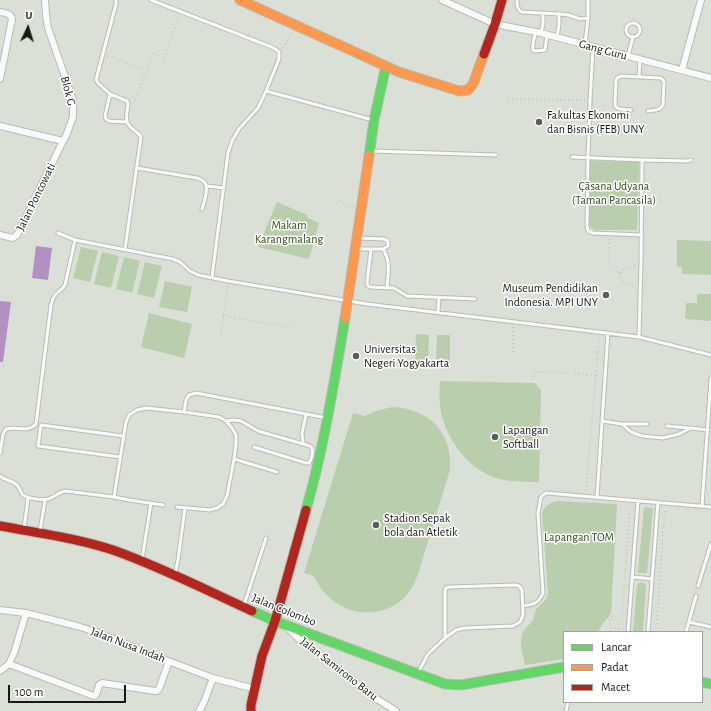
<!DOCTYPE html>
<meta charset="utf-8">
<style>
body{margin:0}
#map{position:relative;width:711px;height:711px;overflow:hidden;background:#dae0d6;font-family:"Alegreya Sans",sans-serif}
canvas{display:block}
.legend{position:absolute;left:563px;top:631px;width:140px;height:72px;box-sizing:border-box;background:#fff;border:1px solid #a1a3a1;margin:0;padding:5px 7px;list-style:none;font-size:12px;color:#151813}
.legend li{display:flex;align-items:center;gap:8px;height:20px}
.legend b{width:20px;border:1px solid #a1a3a1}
.north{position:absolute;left:8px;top:8px;width:40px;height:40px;-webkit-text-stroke:3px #fff;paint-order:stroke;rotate:4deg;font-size:11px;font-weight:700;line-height:16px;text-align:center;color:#151813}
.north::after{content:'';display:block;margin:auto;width:14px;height:18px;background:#151813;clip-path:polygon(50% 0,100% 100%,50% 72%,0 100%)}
.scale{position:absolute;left:8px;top:685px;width:118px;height:18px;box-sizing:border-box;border:2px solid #151813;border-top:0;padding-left:5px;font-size:12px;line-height:14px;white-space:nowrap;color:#151813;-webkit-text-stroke:3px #fff;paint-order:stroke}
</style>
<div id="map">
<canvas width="711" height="711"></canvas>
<ul class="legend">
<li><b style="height:5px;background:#63d668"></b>Lancar</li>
<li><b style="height:5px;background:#ff974d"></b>Padat</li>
<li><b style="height:5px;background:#b3261e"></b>Macet</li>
</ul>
<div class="north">U</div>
<div class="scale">100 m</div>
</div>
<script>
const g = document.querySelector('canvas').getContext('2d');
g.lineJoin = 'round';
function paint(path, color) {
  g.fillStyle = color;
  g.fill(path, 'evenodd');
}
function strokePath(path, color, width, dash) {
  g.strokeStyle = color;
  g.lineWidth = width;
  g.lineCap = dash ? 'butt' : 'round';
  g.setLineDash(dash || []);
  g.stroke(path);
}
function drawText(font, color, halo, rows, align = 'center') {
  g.font = font + ' "Alegreya Sans",sans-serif';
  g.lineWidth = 3;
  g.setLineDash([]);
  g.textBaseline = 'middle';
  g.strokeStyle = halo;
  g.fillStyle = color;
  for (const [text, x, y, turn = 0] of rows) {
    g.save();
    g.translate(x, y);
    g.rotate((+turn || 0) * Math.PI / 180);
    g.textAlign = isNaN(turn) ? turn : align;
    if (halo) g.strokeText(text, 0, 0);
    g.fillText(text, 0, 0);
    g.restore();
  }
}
const green = new Path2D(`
 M 590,161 L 639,162 L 637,230 L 595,230 L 591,228 L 589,224 Z
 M 277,202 L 307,215 L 307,217 L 319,223 L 309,259 L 258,247 Z
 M 677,240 L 711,241 L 711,275 L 682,274 L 682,267 L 677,267 Z
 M 81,247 L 98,251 L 90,282 L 73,278 Z
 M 102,252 L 119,256 L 111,288 L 94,284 Z
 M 124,257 L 140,261 L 132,293 L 116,289 Z
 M 145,262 L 162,266 L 154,298 L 137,294 Z
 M 165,281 L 192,287 L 187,312 L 159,307 Z
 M 697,294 L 711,294 L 711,321 L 685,319 L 686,303 L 697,303 Z
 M 149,313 L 192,324 L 184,358 L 141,347 Z
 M 416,334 L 429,335 L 428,363 L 415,363 Z
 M 437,335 L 450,335 L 450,364 L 436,363 Z
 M 440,381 L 535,383 L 541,390 L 539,482 C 526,482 511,482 499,479 C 470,471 447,441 441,412 C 439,402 439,391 440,381 Z
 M 392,407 C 428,408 453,432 450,470 L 418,574 C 415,582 412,589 406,596 C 377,626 330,613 314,576 L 304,573 L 353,413 L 365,416 L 376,411 Z
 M 557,501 L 617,504 L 611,613 C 607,620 601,624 598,632 L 564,632 L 564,659 L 525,665 C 523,655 518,642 523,632 C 525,627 531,624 533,620 C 535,615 534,612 537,608 C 542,602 546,603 548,593 L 542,514 C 545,505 549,504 557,501 Z
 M 644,507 L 653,508 L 647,573 L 638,573 Z
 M 642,582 L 646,585 L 643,632 L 633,632 L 637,585 L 639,583 Z`);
const water = new Path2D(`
 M 36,246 L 52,248 L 48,280 L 32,278 Z
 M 0,301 L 11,302 L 3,362 L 0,362 Z`);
const path = new Path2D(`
 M 633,23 L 633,17
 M 283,48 L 292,32
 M 108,56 L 146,70
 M 508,99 L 586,100
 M 134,103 L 153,53 L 164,57 L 179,17
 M 339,201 L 354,208
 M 609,239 C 609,253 604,266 620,273
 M 620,273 C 621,283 626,285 634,286
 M 620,273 C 624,268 629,267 635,265
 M 223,316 L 291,327
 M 221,335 L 228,285
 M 513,352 L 513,327
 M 593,352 L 601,353
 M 575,373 L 596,376
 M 533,377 L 534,373 L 536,372 L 568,373
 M 586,491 L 599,338
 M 624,629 L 612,628 L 610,625 C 610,613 612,618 621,616 L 622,614 L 630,506
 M 656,632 L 665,509`);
const lane = new Path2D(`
 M 116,0 L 116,4 L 96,80 L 98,83 L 110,94 L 127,101 L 128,104 C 127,116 123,122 134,130 C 137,133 139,133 141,137 L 125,249
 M 151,0 L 274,48 L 279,52 L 279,59 L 266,91 L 258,108 L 239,129 L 232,141 L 228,153 L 212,277
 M 517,0 C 517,6 517,9 522,12 L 559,14 L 569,15 L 580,19 L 588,18
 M626 30a7 7 0 1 1 14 0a7 7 0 1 1-14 0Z
 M 536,32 C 534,38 532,44 533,50 L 535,51 L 545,50 L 547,35
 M 541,33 L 543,24 L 543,13
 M 557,38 L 559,24 L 559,14
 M 585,44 L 588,18 L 588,0
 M 593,47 L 590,101 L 588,157 L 587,226 L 588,231 L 593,233 L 642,235
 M 628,56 L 633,37
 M 639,77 L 640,59
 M 266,91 L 373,120
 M 110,94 L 105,116 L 106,119 L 109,121 L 127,122
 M 631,110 L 620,109 L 616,107 L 615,104 L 616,81 L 617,78 L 621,76 L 660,78 L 662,79 L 664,82 L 663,105 C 660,111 654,110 648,111
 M 372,151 L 496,155
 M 572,157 L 642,160 L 688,161 L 691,160
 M 137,168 L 197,178 C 200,179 204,181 205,183 C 209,189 204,203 202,209
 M 207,186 L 224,188
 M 58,233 L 75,240 L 173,259 L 180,262 L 190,271 L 198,275 L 228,281 L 367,304 L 639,337 L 711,355
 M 357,249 L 383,249 L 388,246 L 388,242 L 387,240 L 384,239 L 358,238
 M 371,249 L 367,283 L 368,286 L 370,287 L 394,288 L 407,296 L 475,299
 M 383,249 C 391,262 388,273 387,288
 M 438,312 L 439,298
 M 639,337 L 641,262 L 642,160
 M 184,412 L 186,400 L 189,395 L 196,393 L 327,418
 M 226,421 L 234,420 L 241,421 L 258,431 L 310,446 L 312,448 C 313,452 312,459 309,463 L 306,463 L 254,447
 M 602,421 L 622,424 L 631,432 L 642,436 L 663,438 L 679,434 L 691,428 L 708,430
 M 622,424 L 647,424
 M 667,426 L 689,428
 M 303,444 L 302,433 L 306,415
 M 0,454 L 3,434 L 6,429 C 16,426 28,433 36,424 L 51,305 C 54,291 59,294 65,285 L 75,240
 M 120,457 L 38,446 L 41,425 L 123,436
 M 234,459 L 277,472
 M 0,476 C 5,481 12,480 17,485 C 20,488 20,492 23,495 C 28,499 46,501 51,498 C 56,495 60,492 65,491 L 114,497
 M 597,497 L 608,333
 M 163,505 L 129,500 L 114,497 L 126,422 L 129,415 L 137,410 L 146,408 L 184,412 L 219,417 L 226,421 L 232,428 L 236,435 L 236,444 L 234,459 L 227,496 L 223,504 L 217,508 L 210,510 L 177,507
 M 702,506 L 711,378
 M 24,529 L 28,498
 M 40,531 L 45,500
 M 142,560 L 151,503
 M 175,573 L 178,560 L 185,508
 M 633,577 L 652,579
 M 698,586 L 711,544
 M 244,605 L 266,538
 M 523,606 C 534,604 538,604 543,593 L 538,513 L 541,497 L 543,495 L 546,493 L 711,507
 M 689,622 L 711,627
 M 628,632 L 638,501
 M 648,632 L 658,502
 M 686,632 L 696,596
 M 418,673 L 428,654 L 445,638 L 445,591 L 446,588 L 450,587 L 515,585 L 519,586 L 522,590 L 523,615 L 520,622 L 513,626 L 465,628 L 456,630 L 445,638
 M 566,711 L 568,702`);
const street = new Path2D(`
 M 442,0 L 495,24 L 541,33 L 711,78
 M 0,12 C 5,13 11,13 12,19 L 0,79
 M 682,70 L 701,0
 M 0,126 L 63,141 L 66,136 L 73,117 L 73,100 L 48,28 L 46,15 L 45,0
 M 0,235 L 13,238 L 17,235 L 63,141
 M 0,610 L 26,613 L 77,626 L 96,632 L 163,659 L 213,678 L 255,689
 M 288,628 L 299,639 L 377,699 L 396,711
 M 9,664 L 94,696 L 96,695 L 99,685 L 102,683 L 122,686 L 155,691 L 157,691 L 159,689 L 169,661
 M 0,671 L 9,664 L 14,653 L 26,613
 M 199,711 L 204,702 L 213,678`);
const fast = new Path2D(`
 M 369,156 L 374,120 L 386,66
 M 306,510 C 324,447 334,383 345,318
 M 252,611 L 275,621 L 445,684 L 461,685 L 564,667
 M 702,682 L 711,684`);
const slow = new Path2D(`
 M 240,0 L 399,72 L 459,91 L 468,90 L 473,84 L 484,54
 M 345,318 L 369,156`);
const jam = new Path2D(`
 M 484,54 L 495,24 L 502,0
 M 0,526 C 38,533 76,538 113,550 C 161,567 206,590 252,611
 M 251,711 L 251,705 L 262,656 L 275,621 L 306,510`);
const markers = [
 [539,122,4,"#5a5e57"],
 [606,295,4,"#5a5e57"],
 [356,356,4,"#5a5e57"],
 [495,437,4,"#5a5e57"],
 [376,525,4,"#5a5e57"]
];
const streetNames = [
 ["Gang Guru",603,50,15],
 ["Blok G",68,91,75],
 ["Jalan Poncowati",36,197,-64],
 ["Jalan Colombo",284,610,22],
 ["Jalan Nusa Indah",128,645,21],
 ["Jalan Samirono Baru",339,669,38]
];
const poiNames = [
 ["Fakultas Ekonomi",547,115],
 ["dan Bisnis (FEB) UNY",547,129],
 ["Museum Pendidikan",598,288,"right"],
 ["Indonesia. MPI UNY",598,302,"right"],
 ["Universitas",364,349],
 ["Negeri Yogyakarta",364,363],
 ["Lapangan",503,430],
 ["Softball",503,444],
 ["Stadion Sepak",384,518],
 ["bola dan Atletik",384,532]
];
const parkNames = [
 ["Çāsana Udyana",614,186],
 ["(Taman Pancasila)",614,200],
 ["Makam",289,225],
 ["Karangmalang",289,239],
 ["Lapangan TOM",579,537]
];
paint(green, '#b9cead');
paint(water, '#b290c1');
strokePath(lane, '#b8bcb5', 5);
strokePath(street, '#b8bcb5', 8);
strokePath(fast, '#b8bcb5', 11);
strokePath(slow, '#b8bcb5', 11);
strokePath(jam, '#b8bcb5', 11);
strokePath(path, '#bec1bd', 1.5, [1, 3]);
strokePath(lane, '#f9faf9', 3);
strokePath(street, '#f9faf9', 6);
strokePath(fast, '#63d668', 9);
strokePath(slow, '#ff974d', 9);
strokePath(jam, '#b3261e', 9);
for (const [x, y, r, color] of markers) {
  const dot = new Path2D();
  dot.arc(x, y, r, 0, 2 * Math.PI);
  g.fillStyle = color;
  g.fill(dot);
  strokePath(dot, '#fff', 1.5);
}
drawText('12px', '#151813', '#fff', streetNames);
drawText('12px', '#151813', '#fff', poiNames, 'left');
drawText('12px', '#2c4d16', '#fff', parkNames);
</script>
